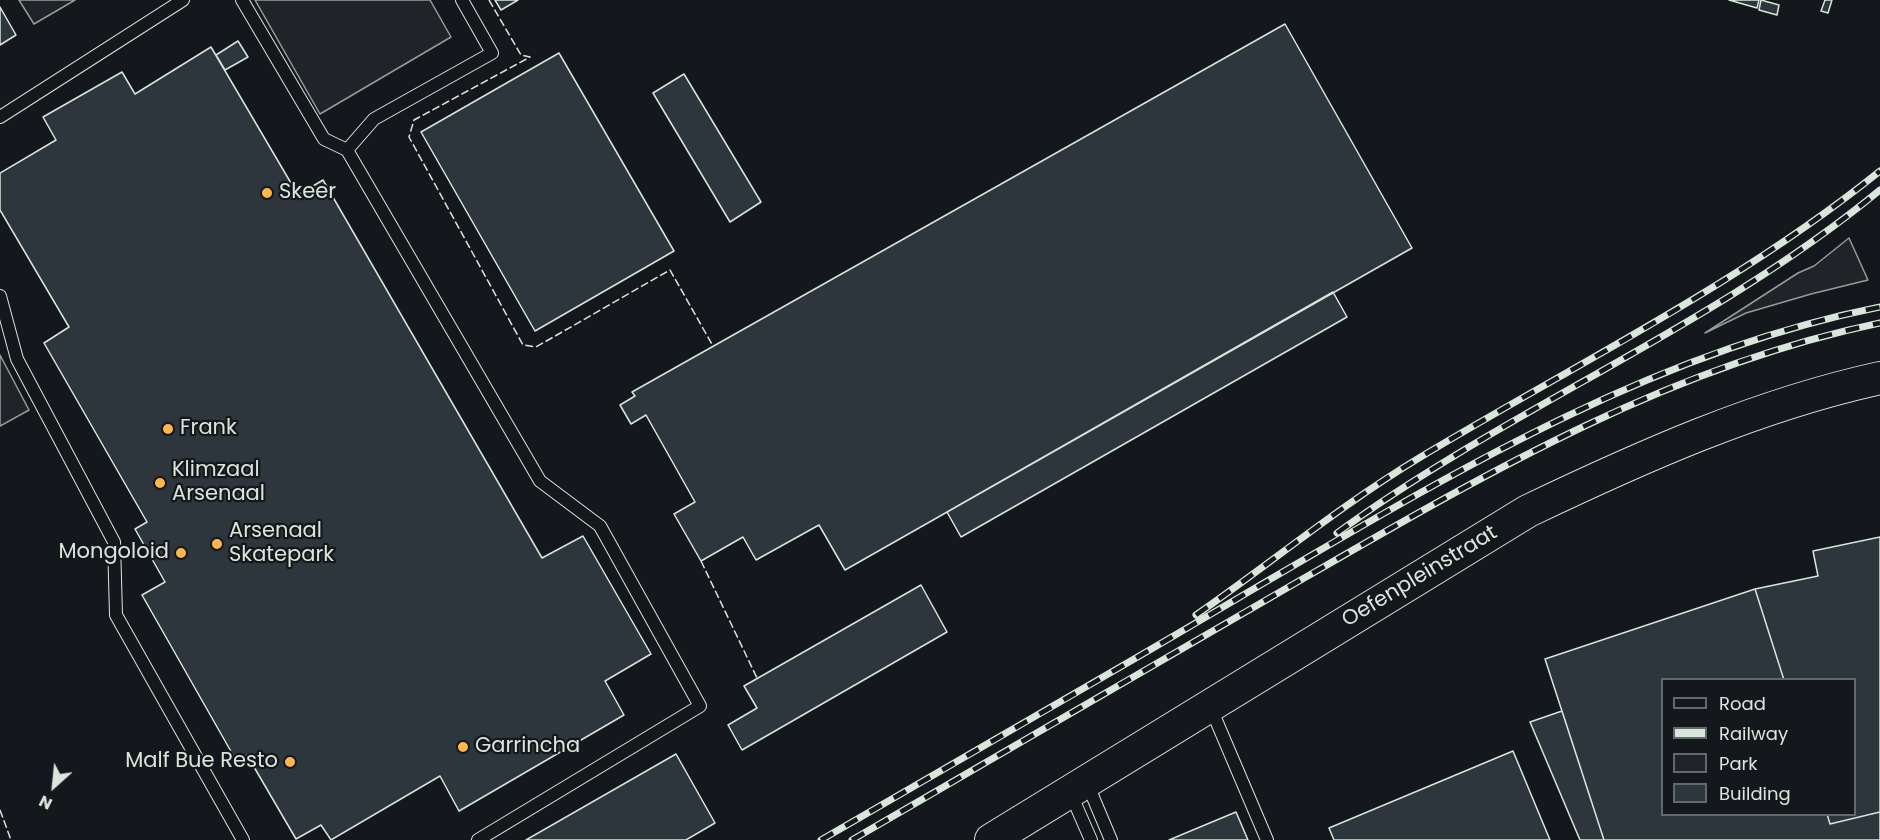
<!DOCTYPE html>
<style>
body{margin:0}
#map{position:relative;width:1880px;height:840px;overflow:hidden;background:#14181c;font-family:Poppins,sans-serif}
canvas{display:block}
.legend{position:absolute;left:1661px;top:678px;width:195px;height:138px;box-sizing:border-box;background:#14181c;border:2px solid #626a69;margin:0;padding:8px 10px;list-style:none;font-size:18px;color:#d8e6dc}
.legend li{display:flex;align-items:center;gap:12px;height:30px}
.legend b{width:30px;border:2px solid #626a69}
.north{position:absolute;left:24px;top:756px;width:60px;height:60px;-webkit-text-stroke:4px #14181c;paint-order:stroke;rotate:207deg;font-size:16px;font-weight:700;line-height:24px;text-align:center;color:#d8e6dc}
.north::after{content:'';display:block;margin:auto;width:21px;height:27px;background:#d8e6dc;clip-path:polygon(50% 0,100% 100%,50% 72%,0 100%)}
</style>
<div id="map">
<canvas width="1880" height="840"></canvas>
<ul class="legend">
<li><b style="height:8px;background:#14181c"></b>Road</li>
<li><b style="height:8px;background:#d8e6dc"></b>Railway</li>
<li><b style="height:16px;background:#202428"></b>Park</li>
<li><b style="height:16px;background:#2c363c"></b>Building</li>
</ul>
<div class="north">N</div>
</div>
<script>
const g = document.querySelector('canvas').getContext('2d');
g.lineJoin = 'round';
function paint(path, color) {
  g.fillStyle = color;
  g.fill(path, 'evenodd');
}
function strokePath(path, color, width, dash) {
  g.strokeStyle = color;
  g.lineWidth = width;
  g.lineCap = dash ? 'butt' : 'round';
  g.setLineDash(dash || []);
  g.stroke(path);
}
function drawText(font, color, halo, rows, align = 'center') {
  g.font = font + ' Poppins,sans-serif';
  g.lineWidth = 4.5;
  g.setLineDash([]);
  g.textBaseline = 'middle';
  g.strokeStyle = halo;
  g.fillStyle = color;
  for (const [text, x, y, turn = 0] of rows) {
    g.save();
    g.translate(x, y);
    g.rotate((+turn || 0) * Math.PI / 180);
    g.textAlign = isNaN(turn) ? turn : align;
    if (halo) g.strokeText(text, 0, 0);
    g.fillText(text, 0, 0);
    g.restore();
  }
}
const green = new Path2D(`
 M 19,0 L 75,0 L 34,24 Z
 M 255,0 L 430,0 L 451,37 L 320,114 Z
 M 1849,238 L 1868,280 L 1811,294 L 1746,313 L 1705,333 L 1798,273 L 1814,266 Z
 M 0,355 L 29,410 L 0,426 Z`);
const building = new Path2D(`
 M 495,0 L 518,0 L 501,10 Z
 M 1729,0 L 1759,0 L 1757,8 Z
 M 1761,0 L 1779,5 L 1777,15 L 1759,10 Z
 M 1825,0 L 1832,0 L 1828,13 L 1821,11 Z
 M 0,7 L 16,35 L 0,45 Z
 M 1285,24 L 1412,248 L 845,570 L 819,525 L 756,560 L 743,537 L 701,561 L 674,514 L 695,502 L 646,415 L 631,424 L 620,405 L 635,396 L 632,392 Z
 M 238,41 L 248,57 L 225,70 L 216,55 Z
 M 211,47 L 298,195 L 323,180 L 542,558 L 583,536 L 651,654 L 605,681 L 624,715 L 459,811 L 440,776 L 331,840 L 321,825 L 296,839 L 247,755 L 237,762 L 142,595 L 165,582 L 135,529 L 147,522 L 44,343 L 69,327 L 0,210 L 0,173 L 56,140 L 43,117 L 122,72 L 135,94 Z
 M 559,53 L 674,251 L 535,331 L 421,132 Z
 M 684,74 L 761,202 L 730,222 L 653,93 Z
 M 1333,292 L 1347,317 L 961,537 L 947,512 Z
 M 1880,537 L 1880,812 L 1830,824 L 1827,814 L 1854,814 L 1854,680 L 1784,680 L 1755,589 L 1818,576 L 1813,551 Z
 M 921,585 L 947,632 L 742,750 L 728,725 L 757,708 L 744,686 Z
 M 1755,589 L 1784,680 L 1662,680 L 1662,814 L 1827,814 L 1830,824 L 1880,812 L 1880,840 L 1604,840 L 1545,659 Z
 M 1562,711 L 1604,840 L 1580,840 L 1530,722 Z
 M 1513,751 L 1550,840 L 1334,840 L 1329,828 Z
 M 676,754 L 715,823 L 686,840 L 526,840 Z
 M 1236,812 L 1248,840 L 1169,840 Z`);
const service = new Path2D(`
 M 242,0 L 324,139 L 347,150 L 540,481 L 600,526 L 700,706 L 478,840
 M 0,117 L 183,0
 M 347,150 L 374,119 L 492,53 L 462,0
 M 0,296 L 17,359 L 114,542 L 116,615 L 243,840
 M 1210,706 L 1267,840
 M 1087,783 L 1111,840
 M 1070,792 L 1091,840`);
const tertiary = new Path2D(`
 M 991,840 L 1528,511 C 1641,457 1757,405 1880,378`);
const rail = new Path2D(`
 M 1337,533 C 1510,407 1714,327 1880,190
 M 1196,615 C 1271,563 1341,505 1419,458 C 1574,365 1738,285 1880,171
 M 821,840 C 961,759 1101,679 1240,597 C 1442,479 1648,353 1880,307
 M 852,840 C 1001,754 1150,667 1299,581 C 1485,474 1668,367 1880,323`);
const fence = new Path2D(`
 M 489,0 L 521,55 L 530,57 L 414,120 L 409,137 L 523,345 L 536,347 L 670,270 L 713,346
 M 701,561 L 757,678
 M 0,810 L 11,840`);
const markers = [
 [267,193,6,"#ffb74d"],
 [168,429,6,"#ffb74d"],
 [160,483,6,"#ffb74d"],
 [217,544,6,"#ffb74d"],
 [181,553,6,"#ffb74d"],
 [463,747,6,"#ffb74d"],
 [290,762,6,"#ffb74d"]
];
const poiNames = [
 ["Skeer",279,193],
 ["Frank",180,429],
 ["Klimzaal",172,471],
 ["Arsenaal",172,495],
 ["Arsenaal",229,532],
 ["Skatepark",229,556],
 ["Mongoloid",169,553,"right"],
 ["Garrincha",475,747],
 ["Malf Bue Resto",278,762,"right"]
];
const streetNames = [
 ["Oefenpleinstraat",1420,577,-31]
];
paint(green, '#202428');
strokePath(green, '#939e99', 1.5);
paint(building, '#2c363c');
strokePath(building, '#d8e6dc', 1.5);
strokePath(service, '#d8e6dc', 14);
strokePath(tertiary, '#d8e6dc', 34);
strokePath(service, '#14181c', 12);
strokePath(tertiary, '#14181c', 32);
strokePath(rail, '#d8e6dc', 7);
strokePath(rail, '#14181c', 4.5, [14]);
strokePath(fence, '#d8e6dc', 1.5, [8, 3]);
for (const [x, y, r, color] of markers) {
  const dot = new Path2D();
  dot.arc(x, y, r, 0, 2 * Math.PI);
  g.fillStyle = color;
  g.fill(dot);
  strokePath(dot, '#14181c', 2);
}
drawText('21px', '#d8e6dc', '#14181c', poiNames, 'left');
drawText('21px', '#d8e6dc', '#14181c', streetNames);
</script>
